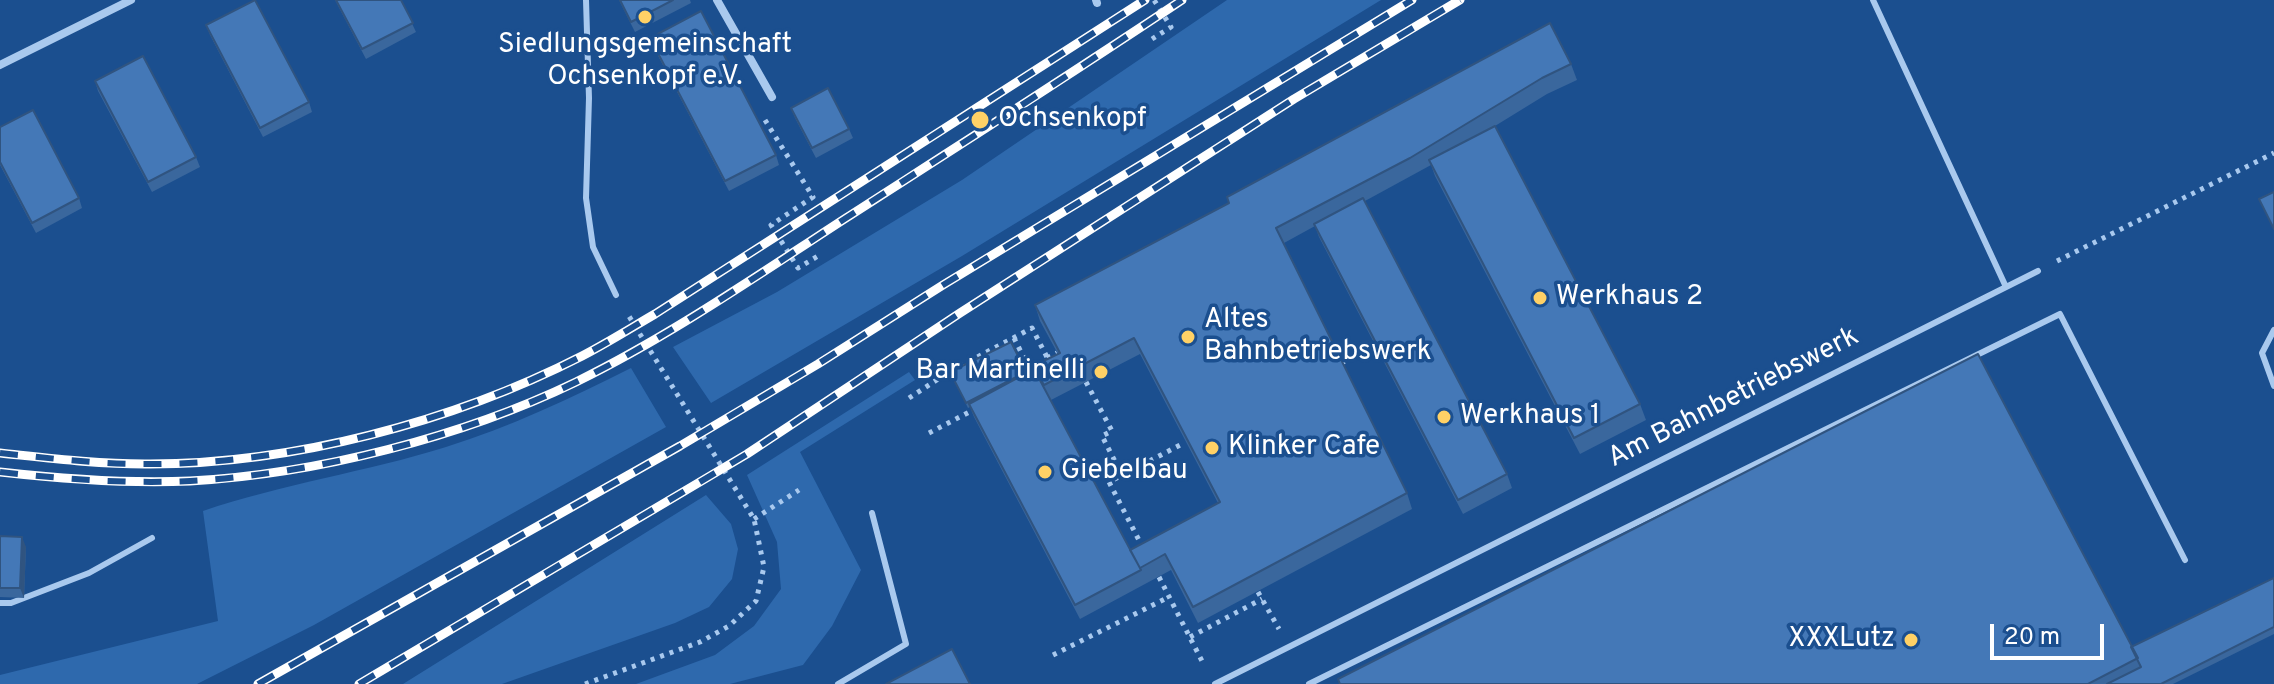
<!DOCTYPE html>
<style>
body{margin:0}
#map{position:relative;width:2274px;height:684px;overflow:hidden;background:#1b4f8f;font-family:Overpass,sans-serif}
canvas{display:block}
.scale{position:absolute;left:1990px;top:624px;width:114px;height:36px;box-sizing:border-box;border:4px solid #fff;border-top:0;padding-left:10px;font-size:24px;line-height:28px;white-space:nowrap;color:#fff;-webkit-text-stroke:6px #1b4f8f;paint-order:stroke}
</style>
<div id="map">
<canvas width="2274" height="684"></canvas>
<div class="scale">20 m</div>
</div>
<script>
const g = document.querySelector('canvas').getContext('2d');
g.lineJoin = 'round';
function paint(path, color) {
  g.fillStyle = color;
  g.fill(path, 'evenodd');
}
function strokePath(path, color, width, dash) {
  g.strokeStyle = color;
  g.lineWidth = width;
  g.lineCap = dash ? 'butt' : 'round';
  g.setLineDash(dash || []);
  g.stroke(path);
}
function drawText(font, color, halo, rows, align = 'center') {
  g.font = font + ' Overpass,sans-serif';
  g.lineWidth = 7;
  g.setLineDash([]);
  g.textBaseline = 'middle';
  g.strokeStyle = halo;
  g.fillStyle = color;
  for (const [text, x, y, turn = 0] of rows) {
    g.save();
    g.translate(x, y);
    g.rotate((+turn || 0) * Math.PI / 180);
    g.textAlign = isNaN(turn) ? turn : align;
    if (halo) g.strokeText(text, 0, 0);
    g.fillText(text, 0, 0);
    g.restore();
  }
}
const green = new Path2D(`
 M 1227,0 L 1381,0 L 962,256 L 711,403 L 673,347 L 777,292 L 962,180 Z
 M 631,368 L 666,427 L 314,625 L 197,684 L 0,684 L 0,675 L 218,621 L 203,511 C 282,484 366,472 446,447 C 510,427 571,398 631,368 Z
 M 909,372 L 915,380 L 800,452 L 861,570 L 832,626 L 803,665 L 730,684 L 636,684 L 715,655 L 754,626 L 781,589 L 777,542 L 747,475 Z
 M 706,495 L 731,524 L 738,549 L 732,579 L 709,607 L 675,623 L 502,684 L 403,684 Z`);
const path = new Path2D(`
 M 1152,39 L 1171,27 L 1154,0
 M 765,120 L 813,197 L 771,225 L 798,268 L 818,256
 M 2057,261 L 2274,153
 M 1014,338 L 1033,376
 M 1047,358 L 1057,353
 M 1341,363 L 1375,346
 M 1086,382 L 1112,431 L 1102,436 L 1122,475
 M 909,398 L 949,372 L 1032,328 L 1050,363
 M 929,433 L 977,408
 M 754,519 L 799,490
 M 1143,548 L 1109,482 L 1184,443
 M 1159,577 L 1204,665
 M 1258,592 L 1279,629
 M 1190,637 L 1262,599
 M 1053,655 L 1169,597
 M 585,684 L 700,642 L 729,626 L 756,601 L 764,567 L 754,519 L 627,313`);
const service = new Path2D(`
 M 586,0 L 589,98 L 586,198 L 593,247 L 616,295
 M 1873,0 L 2006,287
 M 2274,330 L 2262,353 L 2274,386
 M 0,603 L 11,603 L 89,573 L 152,538
 M 838,684 L 906,644 L 872,513
 M 1215,684 L 2038,271
 M 1309,684 L 2060,314 L 2185,560`);
const minor = new Path2D(`
 M 717,0 L 772,97
 M 1096,0 L 1097,3
 M 0,65 L 131,0`);
const rail = new Path2D(`
 M 0,453 C 48,458 96,464 145,464 C 290,465 453,422 582,356 C 607,343 631,328 655,314 L 1145,0
 M 0,472 C 63,479 126,484 190,481 C 317,474 462,437 576,382 C 670,336 758,275 846,218 C 958,146 1071,74 1182,0
 M 258,684 L 680,446 L 818,364 L 943,285 L 1412,0
 M 359,684 L 747,454 L 960,313 L 1294,99 L 1460,0`);
const wall = new Path2D(`
 M 335,0 L 401,0 L 416,32 L 366,59 Z
 M 619,0 L 690,0 L 691,3 L 635,32 Z
 M 206,25 L 309,102 L 312,112 L 263,137 L 210,35 Z
 M 650,38 L 776,155 L 779,165 L 729,191 L 654,48 Z
 M 1571,64 L 1577,80 L 1547,94 L 1495,126 L 1640,404 L 1646,420 L 1580,454 L 1435,176 L 1431,165 L 1365,201 L 1507,474 L 1512,488 L 1463,514 L 1319,237 L 1315,226 L 1284,243 L 1407,493 L 1412,509 L 1198,623 L 1171,570 L 1080,619 L 974,417 L 970,407 L 968,408 L 950,372 L 1026,373 L 1058,354 L 1040,321 L 1035,305 ZM 1140,354 L 1218,503 L 1130,550 L 1051,400 Z
 M 95,81 L 196,157 L 200,167 L 152,192 L 98,91 Z
 M 791,108 L 849,129 L 853,138 L 816,158 L 795,118 Z
 M 0,127 L 79,198 L 82,208 L 36,233 L 0,165 Z
 M 0,536 L 26,547 L 24,598 L 0,597 Z
 M 2274,578 L 2274,634 L 2173,684 L 1340,684 L 1338,679 L 2131,647 Z`);
const shadedWall = new Path2D(`
 M 22,537 L 26,547 L 24,598 L 20,588 Z`);
const building = new Path2D(`
 M 255,0 L 309,102 L 260,128 L 206,25 Z
 M 336,0 L 401,0 L 413,23 L 362,49 Z
 M 620,0 L 673,0 L 631,22 Z
 M 701,11 L 776,155 L 725,181 L 650,38 Z
 M 1550,23 L 1571,64 L 1542,78 L 1410,158 L 1276,228 L 1407,493 L 1193,607 L 1165,554 L 1140,568 L 1130,550 L 1220,502 L 1134,338 L 1044,385 L 1033,366 L 1060,353 L 1035,305 L 1229,203 L 1227,197 Z
 M 143,56 L 196,157 L 148,182 L 95,81 Z
 M 828,88 L 849,129 L 812,148 L 791,108 Z
 M 33,110 L 79,198 L 32,223 L 0,162 L 0,127 Z
 M 1495,126 L 1640,404 L 1574,438 L 1429,160 Z
 M 2274,192 L 2274,229 L 2259,199 Z
 M 1363,198 L 1507,474 L 1458,500 L 1314,224 Z
 M 1011,342 L 1026,372 L 966,403 L 950,372 Z
 M 1978,354 L 2138,658 L 2088,684 L 1340,684 L 1338,679 Z
 M 1034,369 L 1141,570 L 1075,605 L 969,404 Z
 M 0,536 L 22,537 L 20,588 L 0,588 Z
 M 2274,578 L 2274,627 L 2161,684 L 2107,684 L 2141,667 L 2131,647 Z
 M 952,649 L 970,684 L 886,684 Z`);
const markers = [
 [645,17,8,"#ffd166"],
 [980,120,10,"#ffd166"],
 [1540,298,8,"#ffd166"],
 [1188,337,8,"#ffd166"],
 [1101,372,8,"#ffd166"],
 [1444,417,8,"#ffd166"],
 [1212,448,8,"#ffd166"],
 [1045,472,8,"#ffd166"],
 [1911,640,8,"#ffd166"]
];
const poiNames = [
 ["Siedlungsgemeinschaft",645,46,"center"],
 ["Ochsenkopf e.V.",645,78,"center"],
 ["Ochsenkopf",998,120],
 ["Werkhaus 2",1556,298],
 ["Altes",1204,321],
 ["Bahnbetriebswerk",1204,353],
 ["Bar Martinelli",1085,372,"right"],
 ["Werkhaus 1",1460,417],
 ["Klinker Cafe",1228,448],
 ["Giebelbau",1061,472],
 ["XXXLutz",1895,640,"right"]
];
const streetNames = [
 ["Am Bahnbetriebswerk",1734,399,-27]
];
paint(green, '#2e69ad');
strokePath(path, '#a9c9ee', 5, [4, 6]);
strokePath(service, '#a9c9ee', 6);
strokePath(minor, '#a9c9ee', 8);
strokePath(rail, '#fff', 9);
strokePath(rail, '#1b4f8f', 6, [18]);
paint(wall, '#3a679d');
paint(shadedWall, '#305480');
paint(building, '#4478b7');
strokePath(building, '#305480', 2);
for (const [x, y, r, color] of markers) {
  const dot = new Path2D();
  dot.arc(x, y, r, 0, 2 * Math.PI);
  g.fillStyle = color;
  g.fill(dot);
  strokePath(dot, '#1b4f8f', 3);
}
drawText('28px', '#fff', '#1b4f8f', poiNames, 'left');
drawText('28px', '#fff', '#1b4f8f', streetNames);
</script>
